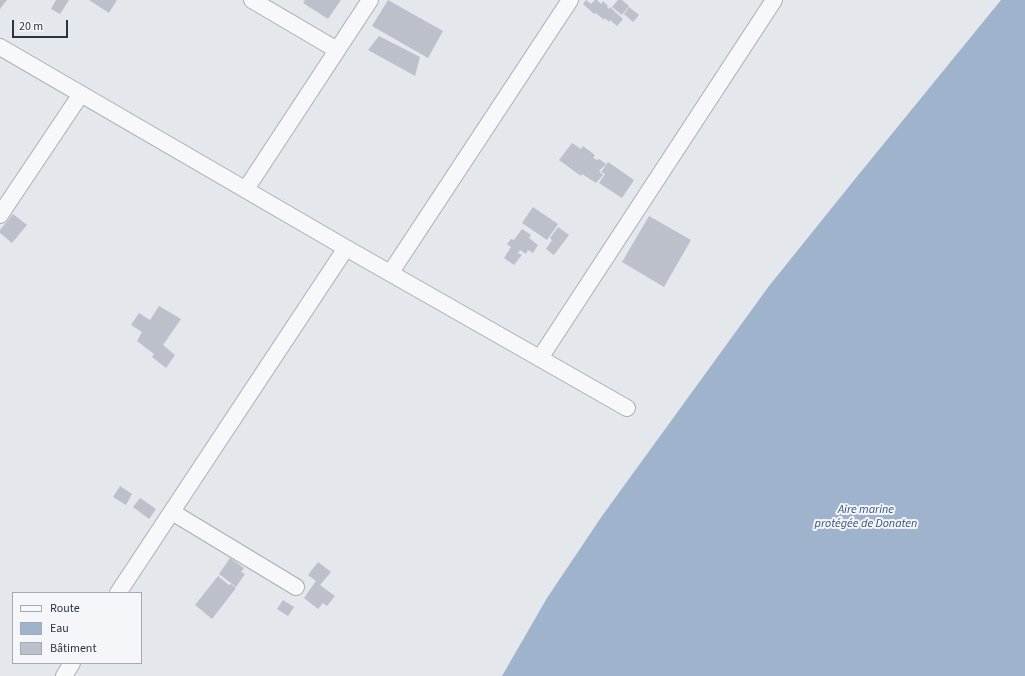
<!DOCTYPE html>
<meta charset="utf-8">
<style>
body{margin:0}
#map{position:relative;width:1025px;height:676px;overflow:hidden;background:#e4e7ec;font-family:"Source Sans 3",sans-serif}
canvas{display:block}
.legend{position:absolute;left:12px;top:592px;width:130px;height:72px;box-sizing:border-box;background:#f4f6f9;border:1px solid #a4a8b1;margin:0;padding:5px 7px;list-style:none;font-size:12px;color:#2b3445}
.legend li{display:flex;align-items:center;gap:8px;height:20px}
.legend b{width:20px;border:1px solid #a4a8b1}
.scale{position:absolute;left:12px;top:20px;width:56px;height:18px;box-sizing:border-box;border:2px solid #2b3445;border-top:0;padding-left:5px;font-size:12px;line-height:14px;white-space:nowrap;color:#2b3445;-webkit-text-stroke:3px #f4f6f9;paint-order:stroke}
</style>
<div id="map">
<canvas width="1025" height="676"></canvas>
<ul class="legend">
<li><b style="height:5px;background:#f7f8fa"></b>Route</li>
<li><b style="height:11px;background:#9fb4cc"></b>Eau</li>
<li><b style="height:11px;background:#bbc0ca"></b>Bâtiment</li>
</ul>
<div class="scale">20 m</div>
</div>
<script>
const g = document.querySelector('canvas').getContext('2d');
g.lineJoin = 'round';
function paint(path, color) {
  g.fillStyle = color;
  g.fill(path, 'evenodd');
}
function strokePath(path, color, width, dash) {
  g.strokeStyle = color;
  g.lineWidth = width;
  g.lineCap = dash ? 'butt' : 'round';
  g.setLineDash(dash || []);
  g.stroke(path);
}
function drawText(font, color, halo, rows, align = 'center') {
  g.font = font + ' "Source Sans 3",sans-serif';
  g.lineWidth = 4;
  g.setLineDash([]);
  g.textBaseline = 'middle';
  g.strokeStyle = halo;
  g.fillStyle = color;
  for (const [text, x, y, turn = 0] of rows) {
    g.save();
    g.translate(x, y);
    g.rotate((+turn || 0) * Math.PI / 180);
    g.textAlign = isNaN(turn) ? turn : align;
    if (halo) g.strokeText(text, 0, 0);
    g.fillText(text, 0, 0);
    g.restore();
  }
}
const water = new Path2D(`
 M 1001,0 L 1025,0 L 1025,676 L 502,676 L 547,598 L 602,516 L 769,286 L 855,179 Z`);
const building = new Path2D(`
 M 0,0 L 7,0 L 0,9 Z
 M 56,0 L 69,0 L 60,14 L 51,9 Z
 M 89,0 L 117,0 L 109,13 Z
 M 303,0 L 341,0 L 328,19 L 303,3 L 305,1 Z
 M 388,0 L 443,31 L 428,58 L 372,26 Z
 M 586,0 L 591,4 L 595,0 L 597,0 L 601,4 L 603,1 L 608,6 L 607,7 L 609,9 L 610,7 L 623,19 L 617,26 L 610,20 L 609,22 L 605,18 L 604,20 L 596,13 L 594,14 L 583,4 Z
 M 618,0 L 622,0 L 629,6 L 622,15 L 612,7 Z
 M 629,7 L 639,15 L 633,22 L 624,14 Z
 M 379,36 L 420,57 L 415,76 L 368,50 Z
 M 572,143 L 581,149 L 583,146 L 595,155 L 593,158 L 597,160 L 599,159 L 606,164 L 599,171 L 603,175 L 596,183 L 582,174 L 581,176 L 559,160 Z
 M 608,162 L 634,180 L 622,198 L 599,183 L 605,174 L 601,172 Z
 M 533,207 L 558,224 L 547,240 L 522,223 Z
 M 13,214 L 27,225 L 12,243 L 0,233 L 0,230 Z
 M 649,216 L 691,240 L 664,287 L 622,262 Z
 M 558,227 L 569,235 L 554,255 L 546,249 L 552,240 L 550,238 Z
 M 522,229 L 531,235 L 529,238 L 538,245 L 533,253 L 528,250 L 526,254 L 520,250 L 518,253 L 522,255 L 514,265 L 504,258 L 511,247 L 507,244 L 511,239 L 514,240 Z
 M 159,306 L 181,319 L 163,345 L 175,355 L 166,368 L 152,357 L 154,354 L 137,341 L 142,332 L 131,325 L 139,313 L 150,320 Z
 M 120,486 L 132,494 L 126,505 L 113,497 Z
 M 140,498 L 156,509 L 149,519 L 133,507 Z
 M 230,558 L 244,568 L 241,572 L 245,574 L 236,587 L 219,574 Z
 M 318,562 L 331,572 L 320,585 L 335,596 L 327,606 L 323,603 L 318,609 L 304,598 L 316,581 L 308,575 Z
 M 218,576 L 229,585 L 231,584 L 236,588 L 212,619 L 195,605 Z
 M 283,600 L 294,607 L 288,616 L 277,609 Z`);
const minor = new Path2D(`
 M 252,0 L 337,50
 M 0,47 L 346,248 L 627,408
 M 246,189 L 370,0
 M 0,215 L 81,94
 M 391,272 L 570,0
 M 540,358 L 774,0
 M 172,512 L 296,587
 M 118,593 L 346,248
 M 64,676 L 72,663`);
const waterNames = [
 ["Aire marine",866,510],
 ["protégée de Donaten",866,524]
];
paint(water, '#9fb4cc');
paint(building, '#bbc0ca');
strokePath(minor, '#a9aeb7', 18);
strokePath(minor, '#f7f8fa', 16);
drawText('italic 12px', '#34527a', '#f4f6f9', waterNames);
</script>
